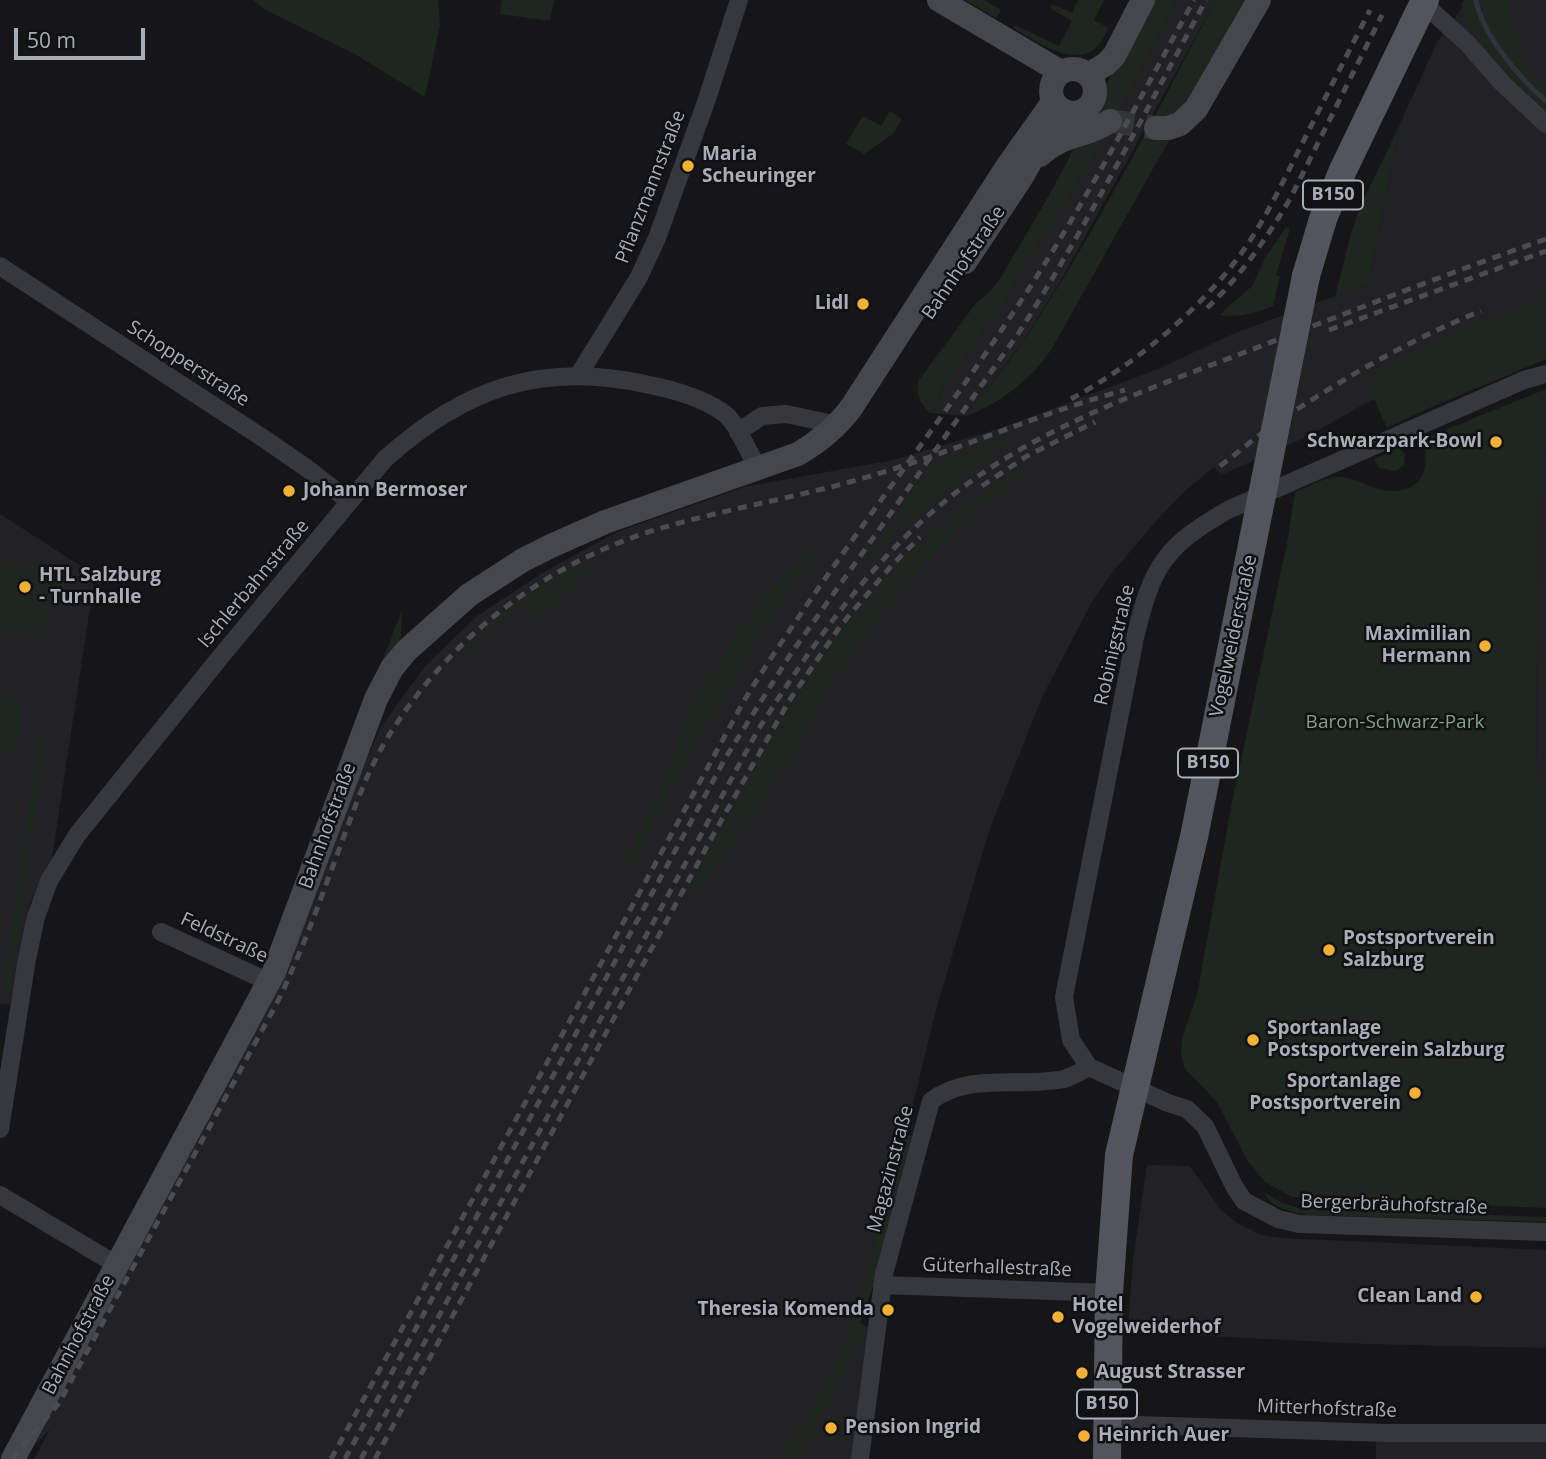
<!DOCTYPE html>
<meta charset="utf-8">
<style>
body{margin:0}
#map{position:relative;width:1546px;height:1459px;overflow:hidden;background:#161618;font-family:"Open Sans",sans-serif}
canvas{display:block}
.scale{position:absolute;left:14px;top:28px;width:131px;height:32px;box-sizing:border-box;border:4px solid #a8adb8;border-top:0;padding-left:9px;font-size:21px;line-height:24px;white-space:nowrap;color:#a8adb8;-webkit-text-stroke:5px #111113;paint-order:stroke}
</style>
<div id="map">
<canvas width="1546" height="1459"></canvas>
<div class="scale">50 m</div>
</div>
<script>
const g = document.querySelector('canvas').getContext('2d');
g.lineJoin = 'round';
function paint(path, color) {
  g.fillStyle = color;
  g.fill(path, 'evenodd');
}
function strokePath(path, color, width, dash) {
  g.strokeStyle = color;
  g.lineWidth = width;
  g.lineCap = dash ? 'butt' : 'round';
  g.setLineDash(dash || []);
  g.stroke(path);
}
function drawText(font, color, halo, rows, align = 'center') {
  g.font = font + ' "Open Sans",sans-serif';
  g.lineWidth = 5;
  g.setLineDash([]);
  g.textBaseline = 'middle';
  g.strokeStyle = halo;
  g.fillStyle = color;
  for (const [text, x, y, turn = 0] of rows) {
    g.save();
    g.translate(x, y);
    g.rotate((+turn || 0) * Math.PI / 180);
    g.textAlign = isNaN(turn) ? turn : align;
    if (halo) g.strokeText(text, 0, 0);
    g.fillText(text, 0, 0);
    g.restore();
  }
}
const built = new Path2D(`
 M 1177,0 L 1216,0 L 1060,282 L 1024,340 L 967,416 L 929,413 L 938,404 L 941,390 L 1006,299 L 1041,237 L 1051,228 L 1123,103 Z
 M 1468,0 L 1546,0 L 1546,338 L 1438,368 L 1359,407 L 1306,437 L 1221,475 L 1214,467 L 1185,491 L 1156,521 L 1112,573 L 1093,600 L 1042,697 L 989,831 L 934,1017 L 906,1134 L 850,1330 L 870,1328 L 860,1459 L 34,1459 L 50,1429 L 22,1459 L 49,1409 L 354,787 L 381,727 L 426,665 L 477,616 L 547,570 L 617,532 L 744,487 L 893,460 L 995,430 L 1158,369 L 1235,333 L 1368,284 L 1400,124 L 1437,42 Z
 M 1546,448 L 1546,783 L 1536,783 L 1538,451 Z
 M 0,514 L 95,575 L 52,858 L 30,903 L 10,1005 L 0,1004 Z
 M 1147,1165 L 1190,1166 L 1221,1210 L 1239,1224 L 1261,1235 L 1282,1238 L 1546,1250 L 1546,1348 L 1366,1344 L 1187,1335 L 1181,1326 L 1128,1326 L 1133,1260 Z
 M 1376,1435 L 1546,1439 L 1546,1459 L 1376,1459 Z`);
const green = new Path2D(`
 M 253,0 L 438,0 L 440,24 L 425,97 L 355,54 L 264,9 Z
 M 502,0 L 554,0 L 550,21 L 500,14 Z
 M 965,0 L 984,0 L 1001,10 L 996,18 Z
 M 1078,0 L 1104,0 L 1094,20 L 1109,28 C 1105,34 1102,42 1097,47 C 1073,69 1035,40 1013,28 L 1015,25 L 1059,46 L 1072,21 L 1050,8 L 1052,4 L 1072,13 Z
 M 1149,0 L 1177,0 L 1123,103 L 1051,228 L 1041,237 L 1006,299 L 941,390 L 938,404 L 929,413 C 920,401 915,395 919,380 L 976,303 C 997,290 1008,264 1021,243 C 1069,165 1107,82 1149,0 Z
 M 1216,0 L 1248,0 L 1051,350 C 1029,381 1002,402 967,416 C 985,390 1007,366 1025,339 C 1096,231 1156,114 1216,0 Z
 M 1464,0 L 1505,0 L 1522,46 L 1521,63 L 1533,78 L 1546,90 L 1546,114 C 1512,87 1474,47 1461,5 Z
 M 890,111 L 902,119 L 893,134 L 864,154 L 846,144 L 863,116 L 881,126 Z
 M 1400,124 L 1368,284 L 1335,297 L 1351,233 L 1361,205 Z
 M 1286,227 L 1290,229 L 1276,275 L 1280,276 L 1273,306 C 1255,313 1238,318 1219,315 L 1252,286 L 1265,258 Z
 M 1546,299 L 1546,359 L 1427,409 L 1387,428 L 1365,379 L 1430,342 Z
 M 1546,389 L 1546,448 L 1538,452 L 1536,782 L 1546,783 L 1546,1208 L 1292,1197 L 1265,1182 L 1247,1160 L 1217,1102 L 1185,1069 L 1181,1053 L 1182,1038 L 1197,995 L 1232,802 L 1287,543 L 1295,492 C 1308,487 1323,478 1336,477 C 1350,475 1365,485 1378,489 C 1398,495 1422,489 1425,466 C 1427,457 1424,447 1423,439 Z
 M 999,439 L 1003,447 C 945,487 896,535 848,586 L 902,511 L 900,509 L 929,468 Z
 M 1399,448 L 1405,454 L 1404,466 L 1395,471 L 1379,468 L 1374,459 Z
 M 1031,461 L 1033,466 L 967,518 L 902,589 L 851,651 L 764,801 L 697,891 L 690,888 C 753,772 812,648 908,555 C 945,519 989,490 1031,461 Z
 M 827,539 C 747,642 691,759 627,873 L 622,871 L 665,777 L 690,707 L 745,623 L 771,589 L 821,541 Z
 M 0,562 L 52,566 L 45,636 L 0,632 Z
 M 589,562 L 589,570 L 540,618 L 526,601 L 472,644 L 475,648 L 463,659 L 459,653 C 487,621 549,574 589,562 Z
 M 402,610 L 401,637 L 378,672 Z
 M 0,694 L 21,696 L 16,753 L 0,752 Z
 M 40,731 L 47,732 L 10,991 L 3,990 Z
 M 906,1135 L 912,1136 L 873,1286 L 860,1323 L 870,1328 L 864,1332 L 797,1459 L 782,1459 L 833,1366 L 849,1331 Z
 M 1264,1192 L 1280,1202 L 1298,1208 L 1546,1217 L 1546,1222 L 1308,1215 C 1292,1212 1270,1208 1264,1192 Z`);
const stream = new Path2D(`
 M 1476,0 C 1482,34 1520,79 1546,101`);
const secondaryTunnel = new Path2D(`
 M 1110,121 L 1156,128`);
const street = new Path2D(`
 M 1424,4 L 1467,43 L 1503,84 L 1546,124
 M 0,266 L 266,440 L 308,469 L 349,501
 M 1546,374 L 1524,380 L 1230,509 C 1164,546 1152,566 1135,638 L 1064,997 L 1071,1040 L 1089,1067 L 1168,1103 L 1187,1109 L 1205,1126 L 1234,1186 L 1244,1201 L 1278,1219 L 1299,1224 L 1546,1232
 M 578,376 L 639,277 L 657,238 L 707,99 L 739,0
 M 738,432 L 762,416 L 786,414 L 838,425
 M 161,932 L 269,982
 M 0,1129 L 27,959 L 36,917 L 49,881 L 77,835 L 222,655 L 385,459 C 463,389 540,361 645,384 C 671,389 698,396 721,411 C 739,422 746,452 759,468
 M 0,1195 L 117,1265
 M 882,1285 L 1109,1293
 M 1106,1424 L 1386,1433 L 1546,1433
 M 860,1459 L 884,1274 L 931,1101 C 968,1072 1020,1088 1064,1079 C 1072,1077 1081,1071 1089,1067`);
const secondary = new Path2D(`
 M 939,0 L 1061,72
 M1051 91a22 22 0 1 1 44 0a22 22 0 1 1-44 0Z
 M 1088,75 L 1106,64 L 1114,56 L 1143,0
 M 1156,128 L 1168,128 L 1180,124 L 1196,109 L 1259,0
 M 1040,155 C 1063,133 1085,138 1110,121
 M 965,262 C 983,235 1001,208 1019,181 C 1035,156 1044,128 1071,114
 M 13,1459 L 274,972 L 376,699 L 392,668 L 407,650 L 469,595 L 523,560 L 551,546 L 605,522 L 798,454 C 820,441 836,428 851,408 L 1007,167 L 1053,102`);
const primary = new Path2D(`
 M 1306,276 L 1323,219 L 1343,170 L 1425,0
 M 1107,1459 L 1109,1293 L 1119,1155 L 1194,837 L 1253,540`);
const rail = new Path2D(`
 M 1207,308 C 1241,276 1266,239 1290,199 L 1382,15
 M 1329,330 L 1546,251
 M 1071,399 C 1135,365 1209,303 1249,242 C 1271,209 1287,173 1305,138 C 1326,96 1348,53 1370,10
 M 1220,466 C 1238,453 1254,438 1272,426 C 1337,382 1408,340 1481,311
 M 982,486 L 1027,456 L 1095,422
 M 12,1459 L 59,1403 L 278,1001 C 301,953 319,904 337,855 C 354,810 368,766 395,726 C 456,633 548,563 655,530 C 727,508 802,497 874,475 C 959,450 1040,413 1125,390
 M 331,1459 L 745,699 C 829,564 929,440 1017,307 C 1082,209 1137,104 1194,0
 M 345,1459 L 726,757 L 790,655 L 1018,334 C 1087,226 1145,112 1206,0
 M 361,1459 L 758,730 C 812,645 869,562 949,498 C 1037,427 1144,391 1248,351 C 1347,313 1446,274 1546,239
 M 375,1459 L 717,828 L 789,701 L 841,625 L 892,565 L 920,537`);
const primaryBridge = new Path2D(`
 M 1253,540 L 1306,276`);
const markers = [
 [688,166,7,"#f2b134"],
 [863,304,7,"#f2b134"],
 [1496,442,7,"#f2b134"],
 [289,491,7,"#f2b134"],
 [25,587,7,"#f2b134"],
 [1485,646,7,"#f2b134"],
 [1329,950,7,"#f2b134"],
 [1253,1040,7,"#f2b134"],
 [1415,1093,7,"#f2b134"],
 [1476,1297,7,"#f2b134"],
 [888,1310,7,"#f2b134"],
 [1058,1317,7,"#f2b134"],
 [1082,1373,7,"#f2b134"],
 [831,1428,7,"#f2b134"],
 [1084,1436,7,"#f2b134"]
];
const shields = [
 [1333,195,60],
 [1208,763,60],
 [1107,1404,60]
];
const shieldNames = [
 ["B150",1333,195],
 ["B150",1208,763],
 ["B150",1107,1404]
];
const poiNames = [
 ["Maria",702,155],
 ["Scheuringer",702,177],
 ["Lidl",849,304,"right"],
 ["Schwarzpark-Bowl",1482,442,"right"],
 ["Johann Bermoser",303,491],
 ["HTL Salzburg",39,576],
 ["- Turnhalle",39,598],
 ["Maximilian",1471,635,"right"],
 ["Hermann",1471,657,"right"],
 ["Postsportverein",1343,939],
 ["Salzburg",1343,961],
 ["Sportanlage",1267,1029],
 ["Postsportverein Salzburg",1267,1051],
 ["Sportanlage",1401,1082,"right"],
 ["Postsportverein",1401,1104,"right"],
 ["Clean Land",1462,1297,"right"],
 ["Hotel",1072,1306],
 ["Vogelweiderhof",1072,1328],
 ["Theresia Komenda",874,1310,"right"],
 ["August Strasser",1096,1373],
 ["Pension Ingrid",845,1428],
 ["Heinrich Auer",1098,1436]
];
const streetNames = [
 ["Pflanzmannstraße",651,187,-69],
 ["Bahnhofstraße",964,263,-56],
 ["Schopperstraße",188,364,33],
 ["Ischlerbahnstraße",254,584,-50],
 ["Vogelweiderstraße",1234,636,-78],
 ["Robinigstraße",1115,645,-77],
 ["Bahnhofstraße",328,826,-70],
 ["Feldstraße",224,938,25],
 ["Magazinstraße",891,1169,-75],
 ["Bergerbräuhofstraße",1394,1205,2],
 ["Güterhallestraße",997,1268,2],
 ["Bahnhofstraße",79,1335,-62],
 ["Mitterhofstraße",1327,1409,2]
];
const parkNames = [
 ["Baron-Schwarz-Park",1395,723]
];
paint(built, '#222225');
paint(green, '#1e261f');
strokePath(stream, '#2c353c', 5);
strokePath(secondaryTunnel, '#333438', 24, [24, 12]);
strokePath(street, '#37383d', 18);
strokePath(secondary, '#45474d', 24);
strokePath(primary, '#53555c', 28);
strokePath(rail, '#4a4c52', 5, [9, 7]);
strokePath(primaryBridge, '#53555c', 28);
for (const [x, y, r, color] of markers) {
  const dot = new Path2D();
  dot.arc(x, y, r, 0, 2 * Math.PI);
  g.fillStyle = color;
  g.fill(dot);
  strokePath(dot, '#111113', 2.5);
}
for (const [x, y, w] of shields) {
  const box = new Path2D();
  box.roundRect(x - w / 2, y - 14.5, w, 29, 5);
  g.fillStyle = '#111113';
  g.fill(box);
  strokePath(box, '#a8adb8', 2);
}
drawText('bold 18px', '#a8adb8', null, shieldNames);
drawText('bold 19px', '#a8adb8', '#111113', poiNames, 'left');
drawText('19px', '#a8adb8', '#111113', streetNames);
drawText('19px', '#7fa381', '#111113', parkNames);
</script>
